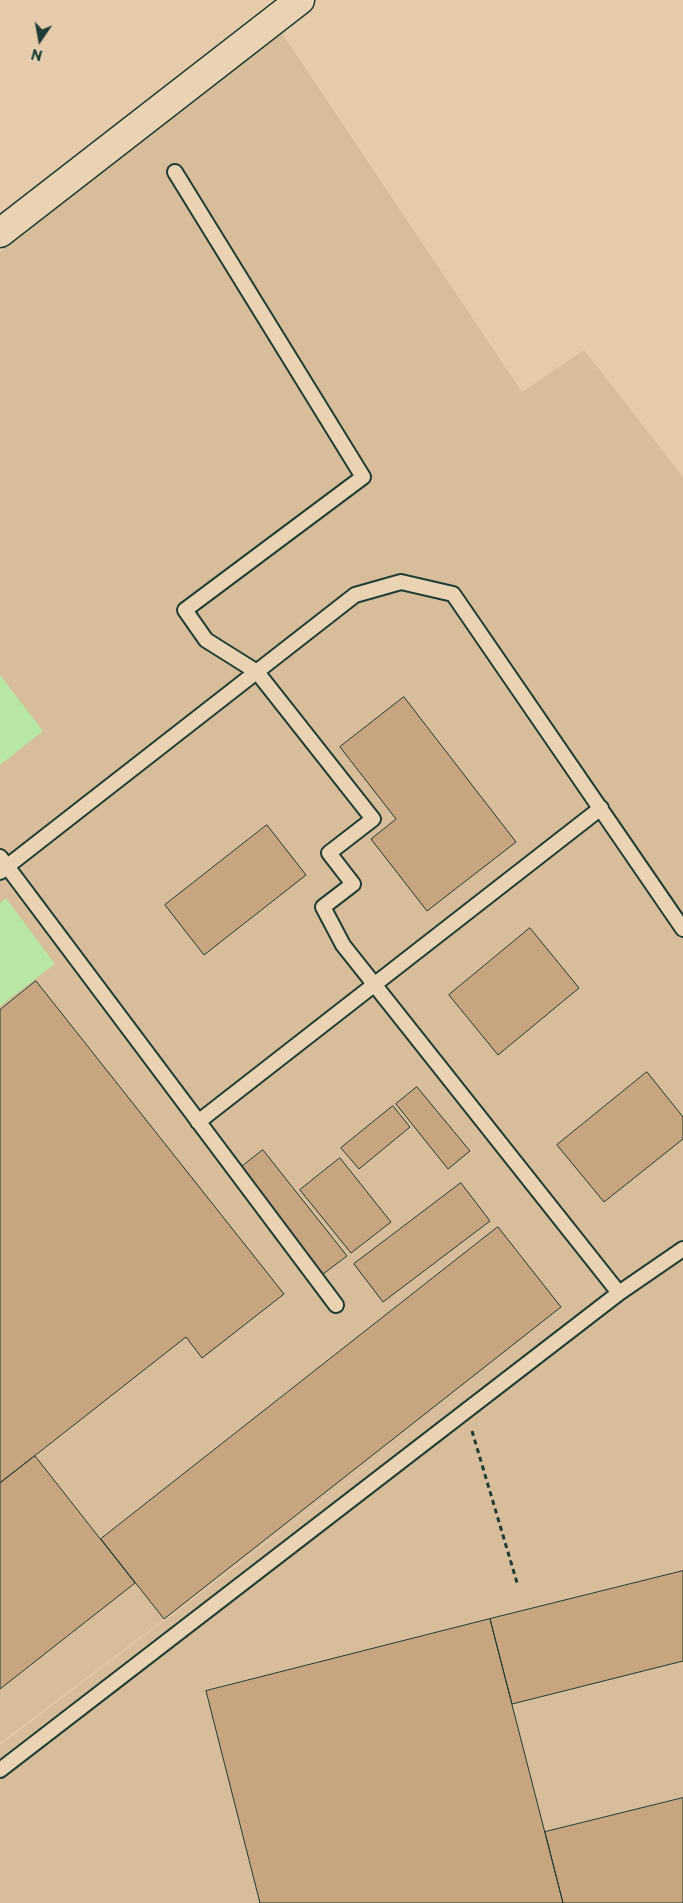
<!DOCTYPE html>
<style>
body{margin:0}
#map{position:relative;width:683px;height:1903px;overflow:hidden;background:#e5cba9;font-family:"Playpen Sans",sans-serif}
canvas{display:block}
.north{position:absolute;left:15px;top:15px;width:50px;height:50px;-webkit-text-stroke:4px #ead3b3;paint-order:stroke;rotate:192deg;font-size:14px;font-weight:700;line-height:20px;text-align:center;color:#1f3d34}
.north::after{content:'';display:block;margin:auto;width:18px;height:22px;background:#1f3d34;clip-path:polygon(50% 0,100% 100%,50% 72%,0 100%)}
</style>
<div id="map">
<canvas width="683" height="1903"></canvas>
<div class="north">N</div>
</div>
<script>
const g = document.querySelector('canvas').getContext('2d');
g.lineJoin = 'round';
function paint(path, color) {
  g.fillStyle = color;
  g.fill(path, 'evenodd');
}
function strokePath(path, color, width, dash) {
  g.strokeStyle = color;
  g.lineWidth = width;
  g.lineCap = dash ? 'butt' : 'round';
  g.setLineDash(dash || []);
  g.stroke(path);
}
const built = new Path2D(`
 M 281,32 L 522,392 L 584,350 L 683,477 L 683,1903 L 0,1903 L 0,1745 L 606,1286 L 0,1743 L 0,252 Z`);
const green = new Path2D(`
 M 0,675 L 43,731 L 0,765 Z
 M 6,898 L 55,964 L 0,1006 L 0,903 Z`);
const building = new Path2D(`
 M 404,697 L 516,842 L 427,911 L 371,839 L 396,819 L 340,747 Z
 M 267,825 L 306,875 L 204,955 L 165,905 Z
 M 530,928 L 579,988 L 498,1055 L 449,995 Z
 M 36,981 L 284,1294 L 202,1358 L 186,1337 L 0,1483 L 0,1010 Z
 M 647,1072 L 683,1117 L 683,1139 L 604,1202 L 557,1145 Z
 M 417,1087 L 470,1151 L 448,1169 L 396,1104 Z
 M 393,1106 L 410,1127 L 359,1169 L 341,1148 Z
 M 263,1150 L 347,1256 L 323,1274 L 240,1168 Z
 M 340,1158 L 391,1222 L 351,1253 L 300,1190 Z
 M 461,1183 L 490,1221 L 383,1302 L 354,1264 Z
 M 498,1227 L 561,1307 L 164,1619 L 101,1539 Z
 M 35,1456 L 135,1583 L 0,1689 L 0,1483 Z
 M 683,1571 L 683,1661 L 512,1704 L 490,1619 Z
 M 490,1619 L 563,1903 L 260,1903 L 206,1691 Z
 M 683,1798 L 683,1903 L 563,1903 L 545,1832 Z`);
const path = new Path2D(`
 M 472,1431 L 518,1586`);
const service = new Path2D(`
 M 175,172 L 363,477 L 185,610 L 206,640 L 257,672 L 373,819 L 329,853 L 353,884 L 323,907 L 343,945 L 619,1293
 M 0,857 L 336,1305
 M 0,872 L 355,595 L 401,582 L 453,594 L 683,929
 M 198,1122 L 601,808
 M 0,1770 L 619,1293 L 683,1249`);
const minor = new Path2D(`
 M 0,233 L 300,0`);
paint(built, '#d8bd9a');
paint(green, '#b8e6a4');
paint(building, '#c7a57e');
strokePath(building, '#1f3d34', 1);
strokePath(service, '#1f3d34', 18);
strokePath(minor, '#1f3d34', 31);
strokePath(path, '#1f3d34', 3, [5, 4]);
strokePath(service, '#ead3b3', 14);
strokePath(minor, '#ead3b3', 28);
</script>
